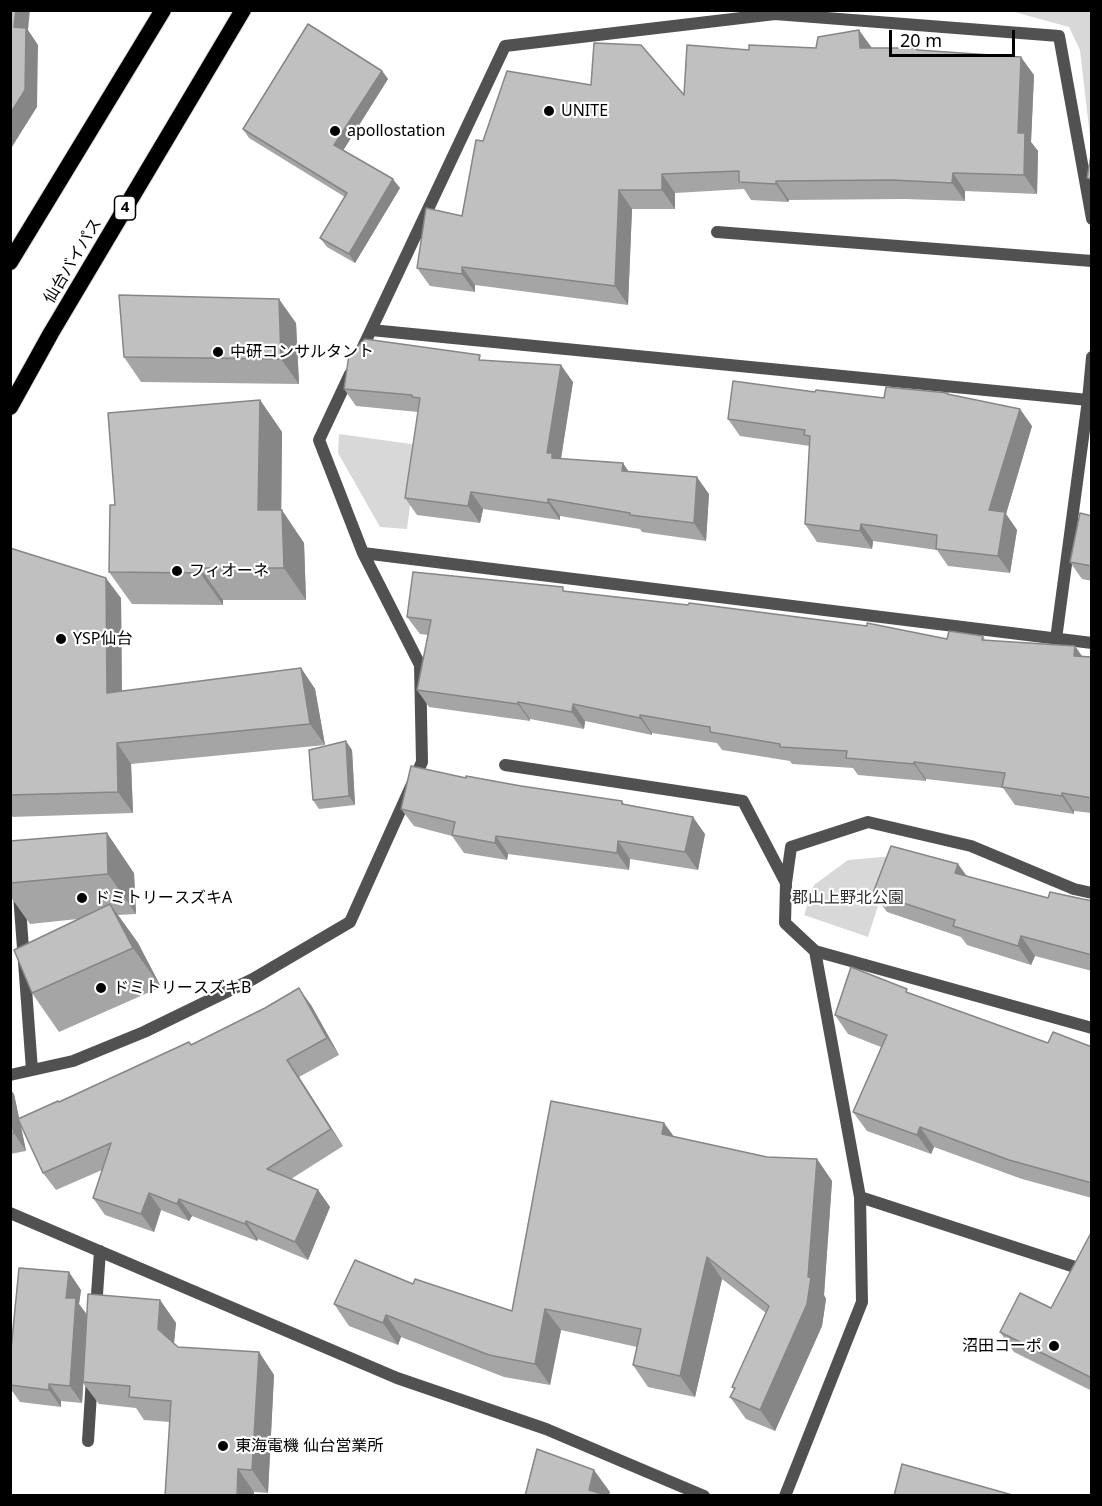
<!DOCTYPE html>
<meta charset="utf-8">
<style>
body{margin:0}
#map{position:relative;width:1102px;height:1506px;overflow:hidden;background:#fff;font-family:"Noto Sans",sans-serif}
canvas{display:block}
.frame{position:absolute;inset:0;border:12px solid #000;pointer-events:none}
.scale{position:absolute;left:889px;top:30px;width:126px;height:27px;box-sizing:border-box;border:3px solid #000;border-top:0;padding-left:8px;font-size:18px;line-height:21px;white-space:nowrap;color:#000;-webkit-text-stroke:4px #fff;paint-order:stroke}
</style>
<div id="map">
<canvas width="1102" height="1506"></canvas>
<div class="frame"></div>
<div class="scale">20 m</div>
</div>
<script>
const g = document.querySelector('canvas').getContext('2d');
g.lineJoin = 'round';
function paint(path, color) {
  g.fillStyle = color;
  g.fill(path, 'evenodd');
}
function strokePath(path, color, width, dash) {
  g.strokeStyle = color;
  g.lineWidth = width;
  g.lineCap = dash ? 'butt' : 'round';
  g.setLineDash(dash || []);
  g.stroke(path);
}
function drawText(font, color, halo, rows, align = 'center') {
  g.font = font + ' "Noto Sans","Noto Sans JP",sans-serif';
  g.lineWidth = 4.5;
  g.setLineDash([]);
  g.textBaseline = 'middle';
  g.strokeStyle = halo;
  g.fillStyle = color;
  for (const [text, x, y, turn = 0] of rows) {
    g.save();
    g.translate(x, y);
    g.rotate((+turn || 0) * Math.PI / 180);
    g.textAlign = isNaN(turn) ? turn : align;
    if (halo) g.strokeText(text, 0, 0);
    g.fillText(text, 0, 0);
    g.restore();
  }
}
const green = new Path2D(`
 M 1011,11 L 1091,11 L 1091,138 L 1090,137 L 1080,50 L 1069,27 Z
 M 339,434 L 418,445 L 407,529 L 380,527 L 338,453 Z
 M 894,856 L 868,937 L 804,915 L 814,885 L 848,860 Z`);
const minor = new Path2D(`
 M 717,232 L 1092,261
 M 371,330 L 505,46 L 775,14 L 1059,36 L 1092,219
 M 360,353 L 371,330 L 1088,400
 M 350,374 L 319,440 L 363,553 L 1092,643
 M 1056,639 L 1088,400 L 1092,357
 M 505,765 L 743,801 L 786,883
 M 19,894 L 32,1070
 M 815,951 L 1092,1028
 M 10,1075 L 73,1061 L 144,1032 L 253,979 L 350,922 L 422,762 L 420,665 L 363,553
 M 860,1197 L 1081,1269 L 1092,1248
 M 10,1213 L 397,1378 L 546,1429 L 704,1496
 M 96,1309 L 100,1251
 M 88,1441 L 92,1378
 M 785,1496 L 862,1302 L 860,1197 L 815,951 L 785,923 L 786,883 L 791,847 L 868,822 L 971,846 L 1074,889 L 1092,893`);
const trunk = new Path2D(`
 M 10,262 L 163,10
 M 10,407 L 51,333 L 243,10`);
const wall = new Path2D(`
 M 816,48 L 917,48 L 919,50 L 1034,75 L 1031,142 L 1038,151 L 1037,194 L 965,191 L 965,201 L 905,199 L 789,200 L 788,202 L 751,200 L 744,189 L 675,193 L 675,209 L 632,209 L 628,305 L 475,285 L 475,292 L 430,286 L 417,268 L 462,216 L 483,141 L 591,85 L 684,95 L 749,50 Z
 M 382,71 L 388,79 L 343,150 L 400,188 L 355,263 L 327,247 L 320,238 L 345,197 L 249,138 L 243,129 Z
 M 296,323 L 299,384 L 141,382 L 124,357 Z
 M 483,360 L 573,382 L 561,459 L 629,472 L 709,494 L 706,541 L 642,532 L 640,529 L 560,516 L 560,520 L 483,509 L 480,523 L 417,515 L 405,498 L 418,412 L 356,406 L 344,389 Z
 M 815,392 L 884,398 L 948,393 L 949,395 L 1032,426 L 1006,514 L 1017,530 L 1010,573 L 948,566 L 937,550 L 873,541 L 872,549 L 817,542 L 805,524 L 810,446 L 740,436 L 728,419 Z
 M 260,400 L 282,432 L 281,510 L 304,543 L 306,600 L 223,600 L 223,605 L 132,604 L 109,572 L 115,505 Z
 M 1092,516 L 1092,581 L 1082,579 L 1070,562 Z
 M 10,548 L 121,598 L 122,691 L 301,668 L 315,689 L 325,745 L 131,764 L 133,813 L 10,817 Z
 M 566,591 L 947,639 L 983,636 L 985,640 L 1082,657 L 1092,657 L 1092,813 L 1074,811 L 1074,814 L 1015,805 L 1003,788 L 926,779 L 926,781 L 858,775 L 853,768 L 792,764 L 790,761 L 722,750 L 717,743 L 652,733 L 652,735 L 585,721 L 584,729 L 530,719 L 530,721 L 429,707 L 417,690 L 428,635 L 420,634 L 407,617 Z
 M 352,750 L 355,805 L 319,809 L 313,800 Z
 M 466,778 L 622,801 L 624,804 L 705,834 L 698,870 L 630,859 L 629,870 L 508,854 L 507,860 L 464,853 L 452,836 L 414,826 L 401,809 Z
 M 10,841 L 134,873 L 136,914 L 118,915 L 138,943 L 161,987 L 59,1032 L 32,993 L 78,919 L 30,924 L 10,896 Z
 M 966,876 L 1048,898 L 1092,901 L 1092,971 L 1035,956 L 1031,965 L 967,945 L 961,937 L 887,912 L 873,893 Z
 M 910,994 L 1048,1043 L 1092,1047 L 1092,1198 L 1022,1179 L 934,1147 L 931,1154 L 867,1131 L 853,1112 L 881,1047 L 848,1034 L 835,1015 Z
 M 311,1005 L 339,1055 L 299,1077 L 343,1146 L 291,1179 L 318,1190 L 330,1207 L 308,1260 L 258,1239 L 257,1241 L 192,1216 L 189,1221 L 161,1210 L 154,1232 L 105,1215 L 93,1198 L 102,1170 L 56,1190 L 43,1173 L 20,1121 L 26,1151 L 10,1154 L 10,1089 L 14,1094 L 19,1118 L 59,1102 L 191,1045 Z
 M 664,1123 L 674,1137 L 767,1157 L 817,1159 L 832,1181 L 824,1295 L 826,1299 L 822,1326 L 775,1431 L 746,1419 L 730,1397 L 734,1389 L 732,1387 L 766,1313 L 722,1279 L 695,1397 L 648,1387 L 633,1365 L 637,1347 L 561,1330 L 550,1385 L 504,1377 L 401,1337 L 398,1345 L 349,1326 L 334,1304 L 413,1284 L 512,1311 Z
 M 1092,1231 L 1092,1391 L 1014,1352 L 1000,1332 L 1051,1308 Z
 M 81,1290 L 79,1304 L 87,1315 L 160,1300 L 176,1323 L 174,1344 L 178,1347 L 259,1352 L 274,1375 L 268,1493 L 254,1492 L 254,1496 L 165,1496 L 170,1422 L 144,1420 L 136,1408 L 99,1404 L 83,1383 L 82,1403 L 61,1401 L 61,1407 L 20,1402 L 10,1388 L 10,1360 Z`);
const shadedWall = new Path2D(`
 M 16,10 L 30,10 L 28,30 L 38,45 L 37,107 L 10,150 L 10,114 L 14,27 Z
 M 859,30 L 872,48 L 860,48 Z
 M 1021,57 L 1034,75 L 1031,142 L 1038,151 L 1037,194 L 1024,175 L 1018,133 Z
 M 382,71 L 388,79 L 341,154 L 334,145 Z
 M 953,173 L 965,191 L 965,201 L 952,183 Z
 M 662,174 L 675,193 L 675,209 L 662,190 Z
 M 393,179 L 400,188 L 355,263 L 349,254 Z
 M 776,181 L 789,200 L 788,202 L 776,184 Z
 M 619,190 L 632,209 L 628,305 L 615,286 Z
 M 462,267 L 475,285 L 475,292 L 462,274 Z
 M 279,299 L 296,323 L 299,384 L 281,359 Z
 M 561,365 L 573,382 L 560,464 L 564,470 L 547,453 Z
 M 260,400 L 282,432 L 281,542 L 258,510 Z
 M 1020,409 L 1032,426 L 1006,514 L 1017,530 L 1010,573 L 998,556 L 989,510 Z
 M 623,463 L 635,481 L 622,471 Z
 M 697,477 L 709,494 L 706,541 L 694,523 Z
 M 471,492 L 483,509 L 480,523 L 468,506 Z
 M 548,499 L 560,516 L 560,520 L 548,503 Z
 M 282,510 L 304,543 L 306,600 L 284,568 Z
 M 861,524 L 873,541 L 872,549 L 860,531 Z
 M 200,568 L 223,600 L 223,605 L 200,573 Z
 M 106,578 L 121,598 L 122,714 L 107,693 Z
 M 1075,646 L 1087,663 L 1074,656 Z
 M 301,668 L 315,689 L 325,745 L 310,724 Z
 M 518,702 L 530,719 L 530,721 L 518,704 Z
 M 573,704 L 585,721 L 584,729 L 572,712 Z
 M 640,715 L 652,733 L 652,735 L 640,718 Z
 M 346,741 L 352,750 L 355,805 L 349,796 Z
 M 117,743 L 131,764 L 133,813 L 118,792 Z
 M 914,762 L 926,779 L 926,781 L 914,764 Z
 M 1062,793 L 1074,811 L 1074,814 L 1062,796 Z
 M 693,817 L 705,834 L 698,870 L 685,852 Z
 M 107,833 L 134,873 L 136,914 L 108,874 Z
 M 496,836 L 508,854 L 507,860 L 495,843 Z
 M 618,841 L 630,859 L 629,870 L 617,853 Z
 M 958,864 L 972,883 L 955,873 Z
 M 110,904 L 138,943 L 161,987 L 133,948 Z
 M 1021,936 L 1035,956 L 1031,965 L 1018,946 Z
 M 299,988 L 311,1005 L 339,1055 L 327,1038 Z
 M 287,1060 L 299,1077 L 343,1146 L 331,1129 Z
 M 10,1089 L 14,1094 L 26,1151 L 14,1133 L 10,1118 Z
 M 664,1123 L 680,1145 L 662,1134 Z
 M 920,1127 L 934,1147 L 931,1154 L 917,1135 Z
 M 817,1159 L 832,1181 L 824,1295 L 826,1299 L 822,1326 L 775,1431 L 760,1410 L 808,1277 Z
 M 318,1190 L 330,1207 L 308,1260 L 295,1242 Z
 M 149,1193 L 161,1210 L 154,1232 L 141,1214 Z
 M 179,1199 L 192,1216 L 189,1221 L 177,1204 Z
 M 246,1221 L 258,1239 L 257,1241 L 245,1224 Z
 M 707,1257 L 722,1279 L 695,1397 L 680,1376 Z
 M 69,1272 L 81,1290 L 79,1304 L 88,1316 L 82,1403 L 70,1386 L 66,1298 Z
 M 160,1300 L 176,1323 L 173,1352 L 158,1329 Z
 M 545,1309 L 561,1330 L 550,1385 L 535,1364 Z
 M 386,1315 L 401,1337 L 398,1345 L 383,1323 Z
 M 259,1352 L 274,1375 L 268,1493 L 252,1470 Z
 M 49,1384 L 61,1401 L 61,1407 L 49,1390 Z
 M 238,1469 L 254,1492 L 254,1496 L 237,1496 Z
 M 594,1470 L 610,1492 L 609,1496 L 589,1490 Z`);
const building = new Path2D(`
 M 10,10 L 16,10 L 14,27 L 26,28 L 25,90 L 10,114 Z
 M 308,24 L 382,71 L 334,145 L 393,179 L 349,254 L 320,238 L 347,193 L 243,129 Z
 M 859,30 L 860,48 L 917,48 L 917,50 L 1021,57 L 1018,133 L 1025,133 L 1024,175 L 953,173 L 952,183 L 893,180 L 776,181 L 776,184 L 739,182 L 739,171 L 662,174 L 662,190 L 619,190 L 615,286 L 462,267 L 462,274 L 417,268 L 426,208 L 462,216 L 476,140 L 483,141 L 507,71 L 591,85 L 594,43 L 641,45 L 684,95 L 687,45 L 749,50 L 749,45 L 816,48 L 818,37 Z
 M 1092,150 L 1092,179 L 1087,178 Z
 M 119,295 L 279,299 L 281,359 L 124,357 Z
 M 365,339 L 480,355 L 479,360 L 561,365 L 547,453 L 552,453 L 552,458 L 623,463 L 622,471 L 697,477 L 694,523 L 630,515 L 630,513 L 548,499 L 548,503 L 471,492 L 468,506 L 405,498 L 420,398 L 412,397 L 412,395 L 344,389 L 349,355 Z
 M 733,381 L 815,392 L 816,390 L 884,398 L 886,387 L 948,393 L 947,394 L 1020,409 L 989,510 L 1005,512 L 998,556 L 936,549 L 937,535 L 861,524 L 860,531 L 805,524 L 810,436 L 804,435 L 805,430 L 728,419 Z
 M 260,400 L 258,510 L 282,510 L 284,568 L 200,568 L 200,573 L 109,572 L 110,505 L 115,505 L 108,413 Z
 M 1080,513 L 1092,516 L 1092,566 L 1070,562 Z
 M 10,548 L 106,578 L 107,693 L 301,668 L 310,724 L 117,743 L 118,792 L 10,795 Z
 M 413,572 L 563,587 L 563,591 L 688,605 L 689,603 L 867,626 L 867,623 L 947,639 L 949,631 L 983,636 L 982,640 L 1075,646 L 1074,656 L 1092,657 L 1092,798 L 1062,793 L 1062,796 L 1002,787 L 1005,773 L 914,762 L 914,764 L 846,758 L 847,751 L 780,747 L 780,744 L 710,732 L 710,727 L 640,715 L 640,718 L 573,704 L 572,712 L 518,702 L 518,704 L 417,690 L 431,620 L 407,617 Z
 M 346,741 L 349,796 L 313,800 L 309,750 Z
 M 411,766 L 466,778 L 466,776 L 521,786 L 622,801 L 622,804 L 693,817 L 685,852 L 618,841 L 617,853 L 496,836 L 495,843 L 452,835 L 455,822 L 401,809 Z
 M 107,833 L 108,874 L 10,883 L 10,841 Z
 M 891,846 L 958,864 L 955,873 L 1048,898 L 1050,892 L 1092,901 L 1092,955 L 1021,936 L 1018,946 L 953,926 L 955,920 L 873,893 Z
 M 110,904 L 133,948 L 32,993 L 14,950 Z
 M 851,967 L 907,989 L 906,992 L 1048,1043 L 1053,1032 L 1092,1047 L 1092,1183 L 1009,1160 L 920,1127 L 917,1135 L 853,1112 L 887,1035 L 835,1015 Z
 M 299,988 L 327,1038 L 287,1060 L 331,1129 L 267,1169 L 318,1190 L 295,1242 L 246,1221 L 245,1224 L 179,1199 L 177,1204 L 149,1193 L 141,1214 L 93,1198 L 111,1143 L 43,1173 L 18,1119 L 58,1101 L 59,1102 L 189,1042 L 191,1045 L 265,1008 Z
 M 551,1101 L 664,1123 L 662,1134 L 767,1157 L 817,1159 L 808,1277 L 811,1277 L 807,1304 L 760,1410 L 730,1397 L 735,1388 L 732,1387 L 769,1306 L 707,1257 L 680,1376 L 633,1365 L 641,1329 L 545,1309 L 535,1364 L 489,1355 L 386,1315 L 383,1323 L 334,1304 L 355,1260 L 413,1284 L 415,1279 L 512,1311 Z
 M 10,1118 L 14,1133 L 10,1134 Z
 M 1092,1231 L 1092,1378 L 1000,1332 L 1020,1293 L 1051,1308 Z
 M 19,1268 L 69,1272 L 66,1298 L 76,1298 L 70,1386 L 49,1384 L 49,1390 L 10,1385 L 10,1360 Z
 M 88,1294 L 160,1300 L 158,1329 L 178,1347 L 259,1352 L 252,1470 L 238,1469 L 237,1496 L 165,1496 L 171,1401 L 129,1397 L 130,1386 L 83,1382 Z
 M 537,1449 L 594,1470 L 589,1490 L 608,1496 L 525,1496 Z
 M 902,1464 L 1016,1496 L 894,1496 Z`);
const markers = [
 [549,111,6,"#000"],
 [335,131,6,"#000"],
 [218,352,6,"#000"],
 [177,571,6,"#000"],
 [61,639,6,"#000"],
 [82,898,6,"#000"],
 [101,988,6,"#000"],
 [1054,1346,6,"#000"],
 [223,1446,6,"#000"]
];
const shields = [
 [125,208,21]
];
const shieldNames = [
 ["4",125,208]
];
const poiNames = [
 ["UNITE",561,111],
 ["apollostation",347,131],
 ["中研コンサルタント",230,352],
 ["フィオーネ",189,571],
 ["YSP仙台",73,639],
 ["ドミトリースズキA",94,898],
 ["ドミトリースズキB",113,988],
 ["沼田コーポ",1042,1346,"right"],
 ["東海電機 仙台営業所",235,1446]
];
const streetNames = [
 ["仙台バイパス",73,261,-59]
];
const parkNames = [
 ["郡山上野北公園",848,898]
];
paint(green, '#d8d8d8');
strokePath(trunk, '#dbdbdb', 18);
strokePath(minor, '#515151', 12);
strokePath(trunk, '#000', 16);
paint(wall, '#a5a5a5');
paint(shadedWall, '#868686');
paint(building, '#c0c0c0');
strokePath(building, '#868686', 1.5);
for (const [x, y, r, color] of markers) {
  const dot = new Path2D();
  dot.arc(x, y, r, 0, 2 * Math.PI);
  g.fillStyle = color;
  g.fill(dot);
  strokePath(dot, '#fff', 2);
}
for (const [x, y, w] of shields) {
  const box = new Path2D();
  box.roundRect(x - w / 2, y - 12, w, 24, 4.5);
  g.fillStyle = '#fff';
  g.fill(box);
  strokePath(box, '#000', 1.5);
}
drawText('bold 15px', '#000', null, shieldNames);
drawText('16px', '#000', '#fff', poiNames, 'left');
drawText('16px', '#000', '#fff', streetNames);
drawText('16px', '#2f2f2f', '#fff', parkNames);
</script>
